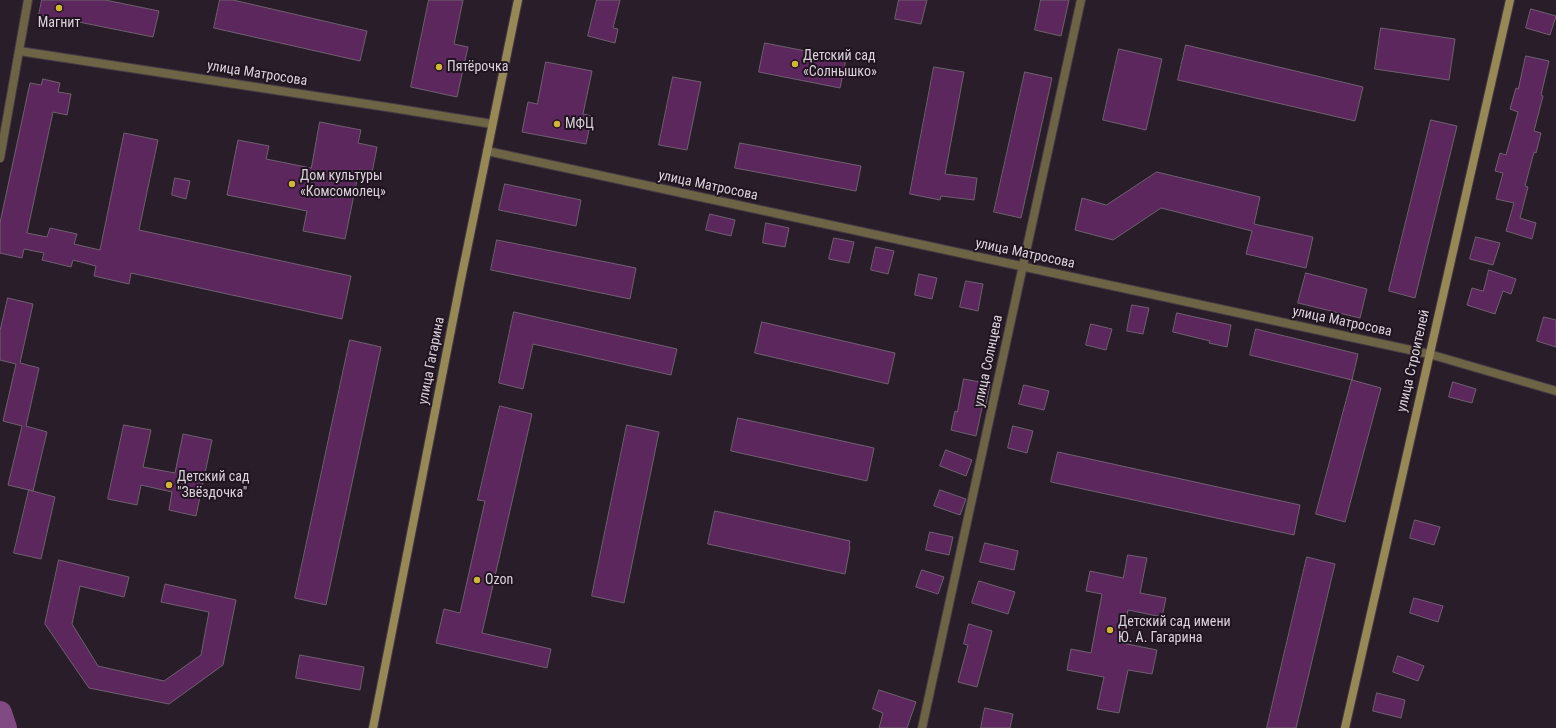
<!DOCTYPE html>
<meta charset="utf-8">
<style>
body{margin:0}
canvas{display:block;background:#291d29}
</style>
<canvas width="1556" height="728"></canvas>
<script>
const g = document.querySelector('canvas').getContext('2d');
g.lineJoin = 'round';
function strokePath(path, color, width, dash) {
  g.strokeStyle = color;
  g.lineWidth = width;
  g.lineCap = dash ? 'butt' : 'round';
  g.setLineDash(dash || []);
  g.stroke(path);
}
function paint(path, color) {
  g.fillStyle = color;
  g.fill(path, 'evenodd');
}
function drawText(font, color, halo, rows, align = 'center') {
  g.font = font + ' "Roboto Condensed",sans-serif';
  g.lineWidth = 4;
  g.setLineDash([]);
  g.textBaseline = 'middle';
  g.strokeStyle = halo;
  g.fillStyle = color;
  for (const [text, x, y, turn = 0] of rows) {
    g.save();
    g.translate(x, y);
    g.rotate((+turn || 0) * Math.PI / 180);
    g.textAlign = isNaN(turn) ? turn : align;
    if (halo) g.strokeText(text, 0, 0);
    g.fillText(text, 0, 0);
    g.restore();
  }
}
const river = new Path2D(`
 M 0,713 L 5,728`);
const building = new Path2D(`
 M 42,0 L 105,0 L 159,11 L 153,37 L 74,21 L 74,23 L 39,15 Z
 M 220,0 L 233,0 L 367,31 L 360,61 L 214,28 Z
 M 429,0 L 463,0 L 454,44 L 468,47 L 457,97 L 411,87 Z
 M 597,0 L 620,0 L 613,28 L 618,29 L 615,43 L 588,36 Z
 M 899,0 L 927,0 L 921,24 L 895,19 Z
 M 1041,0 L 1069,0 L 1061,36 L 1035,30 Z
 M 1531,9 L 1556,16 L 1550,35 L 1526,28 Z
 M 1381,28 L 1455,39 L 1449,80 L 1375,69 Z
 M 765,43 L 846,59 L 840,88 L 759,72 Z
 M 1186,45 L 1363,87 L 1355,121 L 1178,80 Z
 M 1119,49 L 1162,59 L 1146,130 L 1103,120 Z
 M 1526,56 L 1549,61 L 1541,95 L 1543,96 L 1534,131 L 1541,133 L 1536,153 L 1534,152 L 1525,186 L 1528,187 L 1520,218 L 1536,223 L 1532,239 L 1506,231 L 1514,203 L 1496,199 L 1503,173 L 1495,171 L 1500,153 L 1506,155 L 1518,112 L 1510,109 L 1516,88 L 1518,89 Z
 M 546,62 L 592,71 L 583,114 L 592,116 L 586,144 L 522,132 L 528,102 L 537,104 Z
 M 934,67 L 964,72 L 945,174 L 977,178 L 974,200 L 941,196 L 940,200 L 910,194 Z
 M 1025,72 L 1052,78 L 1021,218 L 994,212 Z
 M 673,77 L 701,82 L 687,150 L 659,145 Z
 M 43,79 L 60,83 L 58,92 L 71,94 L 67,115 L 53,112 L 27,233 L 47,237 L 50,228 L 77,234 L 74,244 L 100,250 L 124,133 L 158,140 L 139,230 L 351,276 L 342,319 L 131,273 L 129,284 L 94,276 L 96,266 L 73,260 L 71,267 L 42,260 L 44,253 L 24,249 L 22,258 L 0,253 L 0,223 L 30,83 L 41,85 Z
 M 1431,120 L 1457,126 L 1415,298 L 1389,291 Z
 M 320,122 L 361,130 L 358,143 L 377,147 L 372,173 L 359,170 L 345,239 L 303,231 L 307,211 L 227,195 L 238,140 L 269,146 L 266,159 L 311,168 Z
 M 740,143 L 861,166 L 856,191 L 735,168 Z
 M 1157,172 L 1260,197 L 1254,224 L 1313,237 L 1306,268 L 1246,254 L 1252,231 L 1161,208 L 1113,240 L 1075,230 L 1082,198 L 1106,205 Z
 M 175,178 L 190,181 L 186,199 L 172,195 Z
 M 505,184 L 581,200 L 576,226 L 499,210 Z
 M 710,214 L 735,220 L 731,236 L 706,230 Z
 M 766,223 L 789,228 L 785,247 L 763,243 Z
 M 1476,237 L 1500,243 L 1493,265 L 1470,259 Z
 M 834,238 L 854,242 L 849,263 L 829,259 Z
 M 497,240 L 636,268 L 630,299 L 491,270 Z
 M 876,247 L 894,251 L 888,274 L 871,270 Z
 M 1489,270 L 1516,279 L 1511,294 L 1503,291 L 1495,314 L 1467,305 L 1472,288 L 1483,291 Z
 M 1306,273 L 1367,289 L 1360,318 L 1298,303 Z
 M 919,274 L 937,278 L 932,299 L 915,295 Z
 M 966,281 L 983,284 L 978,311 L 960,307 Z
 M 8,298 L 33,304 L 20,363 L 39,368 L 26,426 L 47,432 L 33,491 L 8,485 L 22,426 L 3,421 L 16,364 L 0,360 L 0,331 Z
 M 1132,305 L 1149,308 L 1143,334 L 1127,331 Z
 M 514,312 L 677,349 L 671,375 L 533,344 L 523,389 L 499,383 Z
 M 1177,313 L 1231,325 L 1227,347 L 1209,343 L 1210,341 L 1173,332 Z
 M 1544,317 L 1556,320 L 1556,347 L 1537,341 Z
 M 762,322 L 895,353 L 888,384 L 755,353 Z
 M 1091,324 L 1112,329 L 1106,350 L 1086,345 Z
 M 1256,329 L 1358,354 L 1352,380 L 1250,355 Z
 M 350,340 L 381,347 L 326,605 L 295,598 Z
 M 964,379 L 990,384 L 986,404 L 983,403 L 976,436 L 951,430 L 955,411 L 957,412 Z
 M 1352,380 L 1381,388 L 1345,522 L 1316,514 Z
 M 1453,382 L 1476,389 L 1472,403 L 1449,397 Z
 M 1024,385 L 1049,391 L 1044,410 L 1019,404 Z
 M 500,406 L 532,414 L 482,633 L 551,649 L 547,668 L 436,643 L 444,609 L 460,613 L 485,501 L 478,500 Z
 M 738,418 L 874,448 L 867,481 L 731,451 Z
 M 124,425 L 151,430 L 143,467 L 175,473 L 183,434 L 212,440 L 196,516 L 169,510 L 172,492 L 141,485 L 137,505 L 108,499 Z
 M 627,425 L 659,432 L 624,603 L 592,596 Z
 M 1013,426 L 1033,431 L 1027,453 L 1008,448 Z
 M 946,450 L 972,460 L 966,476 L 940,466 Z
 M 1058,452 L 1300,505 L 1294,535 L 1051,482 Z
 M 29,490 L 55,497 L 41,559 L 14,553 Z
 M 940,490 L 966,499 L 960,515 L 934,506 Z
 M 715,511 L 850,541 L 849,546 L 850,547 L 845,574 L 708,544 Z
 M 1415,520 L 1440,527 L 1434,545 L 1410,538 Z
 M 930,532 L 953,537 L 949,555 L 926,550 Z
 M 985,543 L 1018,551 L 1014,570 L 980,562 Z
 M 1128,555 L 1147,558 L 1140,593 L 1166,598 L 1162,617 L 1128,610 L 1122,643 L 1157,650 L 1152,674 L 1128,670 L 1119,713 L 1097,709 L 1104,677 L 1067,670 L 1071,649 L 1091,653 L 1102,594 L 1086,591 L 1090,571 L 1123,578 Z
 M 1307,557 L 1335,564 L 1296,728 L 1267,728 Z
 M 59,560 L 129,577 L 124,597 L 80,586 L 72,624 L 98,666 L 164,681 L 201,655 L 209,612 L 161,602 L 165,584 L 236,600 L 223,665 L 169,704 L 89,688 L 45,624 Z
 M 922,570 L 944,577 L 938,594 L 916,587 Z
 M 979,581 L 1015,592 L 1008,614 L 972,603 Z
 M 1414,598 L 1443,606 L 1438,622 L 1410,613 Z
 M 969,624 L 992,631 L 977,687 L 958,682 L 968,645 L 964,644 Z
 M 300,655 L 364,667 L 360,690 L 296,678 Z
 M 1398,656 L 1424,666 L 1418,681 L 1393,672 Z
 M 879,690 L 916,702 L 907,728 L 879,728 L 883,713 L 873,709 Z
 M 1377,693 L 1405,700 L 1401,718 L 1373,711 Z
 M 985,708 L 1013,714 L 1010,728 L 981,728 Z`);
const street = new Path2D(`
 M 19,51 L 393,108 L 492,124
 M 487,151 L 1429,354 L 1556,391
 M 0,158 L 28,0
 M 922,728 L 1081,0`);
const secondary = new Path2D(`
 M 373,728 L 461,279 L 518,0
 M 1345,728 L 1510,0`);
const markers = [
 [59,8,4,"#d3b635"],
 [795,64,4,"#d3b635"],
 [439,67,4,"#d3b635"],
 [557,124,4,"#d3b635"],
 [292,184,4,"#d3b635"],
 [169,485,4,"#d3b635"],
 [477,580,4,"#d3b635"],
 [1110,630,4,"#d3b635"]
];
const poiNames = [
 ["Магнит",59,23,"center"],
 ["Детский сад",803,56],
 ["«Солнышко»",803,72],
 ["Пятёрочка",447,67],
 ["МФЦ",565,124],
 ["Дом культуры",300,176],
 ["«Комсомолец»",300,192],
 ["Детский сад",177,477],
 ["\"Звёздочка\"",177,493],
 ["Ozon",485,580],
 ["Детский сад имени",1118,622],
 ["Ю. А. Гагарина",1118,638]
];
const streetNames = [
 ["улица Матросова",257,74,9],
 ["улица Матросова",708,186,12],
 ["улица Матросова",1025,254,12],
 ["улица Матросова",1342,322,12],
 ["улица Гагарина",432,361,-79],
 ["улица Солнцева",989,361,-78],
 ["улица Строителей",1414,361,-77]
];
strokePath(river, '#814a82', 24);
paint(building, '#5c275d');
strokePath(building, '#6e606e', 1);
strokePath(street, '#453a45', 10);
strokePath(secondary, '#453a45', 10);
strokePath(street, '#6c6444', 8);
strokePath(secondary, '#978955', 8);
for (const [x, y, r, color] of markers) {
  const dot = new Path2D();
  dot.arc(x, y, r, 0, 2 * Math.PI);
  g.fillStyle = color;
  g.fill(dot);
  strokePath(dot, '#1f141f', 1.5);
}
drawText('14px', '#dbd3db', '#1f141f', poiNames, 'left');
drawText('14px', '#dbd3db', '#1f141f', streetNames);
</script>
